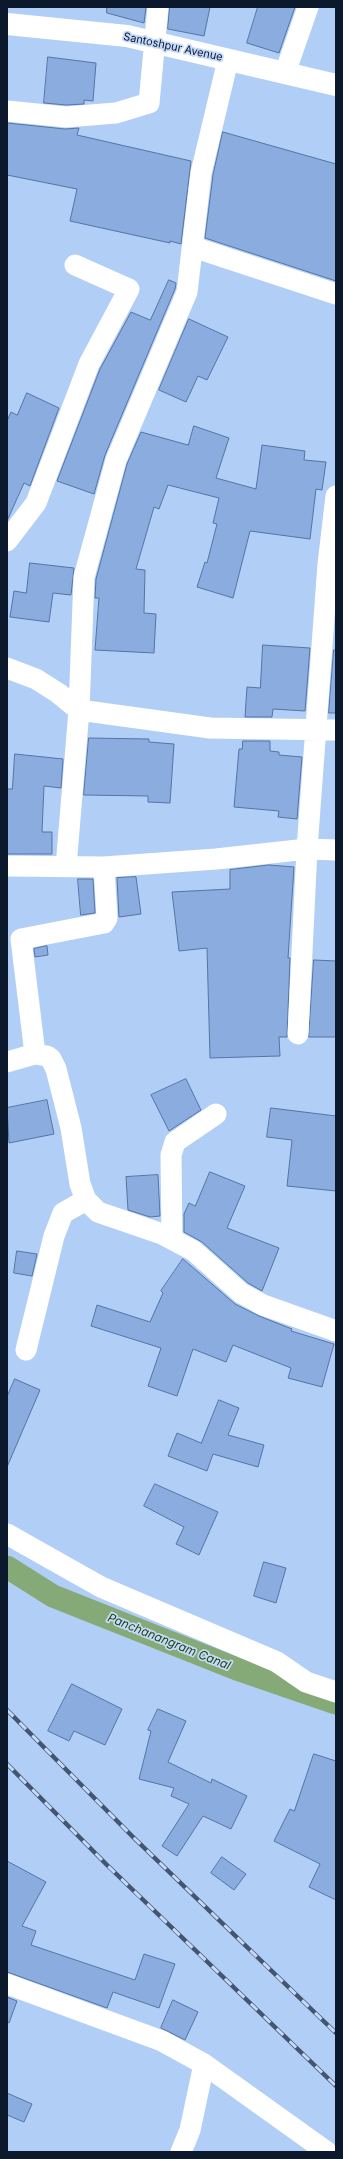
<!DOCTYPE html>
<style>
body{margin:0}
#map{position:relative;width:343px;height:2159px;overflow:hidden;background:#b1cef7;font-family:Inter,sans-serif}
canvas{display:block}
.frame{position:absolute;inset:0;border:8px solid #0c192c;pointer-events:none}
</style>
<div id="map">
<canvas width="343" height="2159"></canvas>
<div class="frame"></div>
</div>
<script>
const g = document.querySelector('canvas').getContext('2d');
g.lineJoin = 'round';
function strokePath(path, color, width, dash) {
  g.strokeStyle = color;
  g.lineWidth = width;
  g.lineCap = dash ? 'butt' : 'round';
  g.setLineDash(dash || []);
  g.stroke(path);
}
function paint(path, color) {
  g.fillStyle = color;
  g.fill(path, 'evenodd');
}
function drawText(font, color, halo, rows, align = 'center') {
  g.font = font + ' Inter,sans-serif';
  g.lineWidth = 3.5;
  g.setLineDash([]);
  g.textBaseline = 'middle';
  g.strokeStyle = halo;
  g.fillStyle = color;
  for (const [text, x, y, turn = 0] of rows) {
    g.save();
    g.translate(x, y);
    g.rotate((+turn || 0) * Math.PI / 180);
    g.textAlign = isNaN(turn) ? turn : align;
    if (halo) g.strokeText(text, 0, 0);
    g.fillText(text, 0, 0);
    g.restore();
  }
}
const canal = new Path2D(`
 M 7,1567 L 53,1596 L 237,1669 L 336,1703`);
const building = new Path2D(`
 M 107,7 L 146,7 L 144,23 L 107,13 Z
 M 170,7 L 210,7 L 204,36 L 168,29 Z
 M 258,7 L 295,7 L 279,53 L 247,43 Z
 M 48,57 L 96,63 L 93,101 L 84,100 L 84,104 L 66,105 L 44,103 Z
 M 7,123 L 65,129 L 79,128 L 77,135 L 191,161 L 181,244 L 170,241 L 170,243 L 70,221 L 77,189 L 7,175 Z
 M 223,132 L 336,164 L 336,281 L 205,238 L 213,175 Z
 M 169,280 L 176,283 L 175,289 L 105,455 L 94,494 L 57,481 L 100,369 L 131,312 L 150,320 Z
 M 189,319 L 228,337 L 207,380 L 198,376 L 186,402 L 159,390 Z
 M 27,393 L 59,408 L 30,486 L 24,483 L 7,521 L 7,421 L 11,412 L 17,415 Z
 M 194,426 L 229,438 L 216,478 L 256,489 L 262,445 L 305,451 L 304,460 L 326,462 L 322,490 L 316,489 L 310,539 L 250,531 L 233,598 L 197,587 L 205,562 L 207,563 L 217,524 L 213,523 L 219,498 L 168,485 L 159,509 L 154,507 L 136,569 L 145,570 L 144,613 L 156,614 L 154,653 L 95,650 L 99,598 L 95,598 L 96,579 L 127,464 L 141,432 L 188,445 Z
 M 30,563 L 74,568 L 71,595 L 53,593 L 49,622 L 10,617 L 14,591 L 26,593 Z
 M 263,645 L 310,648 L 305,711 L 273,709 L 272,717 L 245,717 L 247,687 L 260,688 Z
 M 334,650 L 336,650 L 336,713 L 329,713 Z
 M 89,738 L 149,739 L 149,742 L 174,744 L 170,803 L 148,802 L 148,796 L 84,795 Z
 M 243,741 L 270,741 L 270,751 L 279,752 L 279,755 L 302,757 L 297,819 L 278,817 L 279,811 L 234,807 L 239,749 L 242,749 Z
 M 15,754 L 63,759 L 61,788 L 44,786 L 42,832 L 52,832 L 52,854 L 7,854 L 7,789 L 12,789 Z
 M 269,865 L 294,867 L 288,958 L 290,958 L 287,1037 L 279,1037 L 280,1056 L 210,1058 L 207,948 L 179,951 L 172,892 L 230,889 L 230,870 Z
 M 136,877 L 141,914 L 119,917 L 117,878 Z
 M 78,879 L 93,879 L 95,913 L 81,915 Z
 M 47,946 L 48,955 L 35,957 L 34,949 Z
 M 314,960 L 336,961 L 336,1037 L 309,1037 Z
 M 186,1079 L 201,1110 L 169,1131 L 151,1095 Z
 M 47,1100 L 54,1134 L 9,1143 L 7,1108 Z
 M 271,1108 L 336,1116 L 336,1191 L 287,1186 L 292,1140 L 267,1137 Z
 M 210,1172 L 245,1186 L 227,1228 L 279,1248 L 262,1291 L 248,1283 L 202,1242 L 184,1232 L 184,1214 L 189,1203 L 195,1206 Z
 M 158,1175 L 160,1216 L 150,1217 L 128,1210 L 126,1177 Z
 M 17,1251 L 37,1254 L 32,1276 L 14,1273 Z
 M 183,1259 L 235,1304 L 259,1316 L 292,1329 L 291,1331 L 334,1344 L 322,1387 L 288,1378 L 291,1368 L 233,1345 L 226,1362 L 193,1349 L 177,1396 L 148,1386 L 161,1348 L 91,1326 L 97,1305 L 150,1322 L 163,1293 L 161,1291 Z
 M 15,1379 L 40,1390 L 7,1467 L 7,1397 Z
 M 219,1400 L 239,1408 L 228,1435 L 264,1445 L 258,1467 L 213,1454 L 207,1471 L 168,1456 L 177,1433 L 201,1443 Z
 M 155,1484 L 218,1512 L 199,1555 L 176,1544 L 184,1527 L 144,1506 Z
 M 264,1562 L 286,1568 L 276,1603 L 254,1596 Z
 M 72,1684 L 122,1709 L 105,1745 L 74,1731 L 69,1741 L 48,1731 Z
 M 158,1709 L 186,1721 L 168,1762 L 211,1783 L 212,1779 L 247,1796 L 231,1829 L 203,1816 L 177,1856 L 162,1846 L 189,1804 L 171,1796 L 174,1788 L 139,1779 L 151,1731 L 148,1730 Z
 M 314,1754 L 336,1761 L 336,1900 L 309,1887 L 320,1864 L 274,1841 L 290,1809 L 294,1811 Z
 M 222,1857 L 246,1874 L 234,1890 L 211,1873 Z
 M 7,1861 L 46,1882 L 22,1926 L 36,1931 L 31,1945 L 135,1980 L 144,1954 L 175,1964 L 159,2008 L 113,1992 L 107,2008 L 7,1972 Z
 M 7,1997 L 17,2001 L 9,2023 L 7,2022 Z
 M 173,2000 L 198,2012 L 185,2040 L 161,2028 Z
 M 7,2093 L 32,2104 L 24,2122 L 7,2115 Z`);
const street = new Path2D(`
 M 285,73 L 308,7
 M 7,111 L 66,117 L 116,113 L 149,103 L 158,7
 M 193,247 L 336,294
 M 7,541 L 36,503 L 89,364 L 129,289 L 75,265
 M 7,668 L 36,679 L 58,693 L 79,710 L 210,728 L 336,730
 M 7,866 L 104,867 L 216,859 L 307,849 L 328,564 L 336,496
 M 66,867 L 79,710 L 84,577 L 116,460 L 187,292 L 201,173 L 228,60
 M 298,1034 L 307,849 L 336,850
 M 35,1054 L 21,939 L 104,923 L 107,918 L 104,867
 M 7,1062 L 35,1054 L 47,1056 L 51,1059 L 56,1069 L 71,1128 L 80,1184 L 86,1200 L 98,1212 L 162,1234 L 194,1251 L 241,1293 L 263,1305 L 336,1331
 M 172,1239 L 171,1155 L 175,1142 L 216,1114
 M 26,1350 L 54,1236 L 63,1213 L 86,1200
 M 7,1534 L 101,1587 L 277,1662 L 306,1682 L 336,1692
 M 7,1984 L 162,2041 L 204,2064 L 190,2130 L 181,2152
 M 204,2064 L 327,2152`);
const secondary = new Path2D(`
 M 7,24 L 127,36 L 336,85`);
const rail = new Path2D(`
 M 7,1710 L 134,1838 L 336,2033
 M 7,1764 L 107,1865 L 336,2086`);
const streetNames = [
 ["Santoshpur Avenue",173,47,12]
];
const waterNames = [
 ["Panchanangram Canal",169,1642,22]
];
strokePath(canal, '#85aa78', 23);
paint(building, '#8aacde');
strokePath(building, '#5574a3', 1);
strokePath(street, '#fff', 21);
strokePath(secondary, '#fff', 22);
strokePath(rail, '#435670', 4.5);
strokePath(rail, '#c5dafa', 3, [9]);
drawText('11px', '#0c192c', '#c5dafa', streetNames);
drawText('italic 12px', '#1d420d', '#c5dafa', waterNames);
</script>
